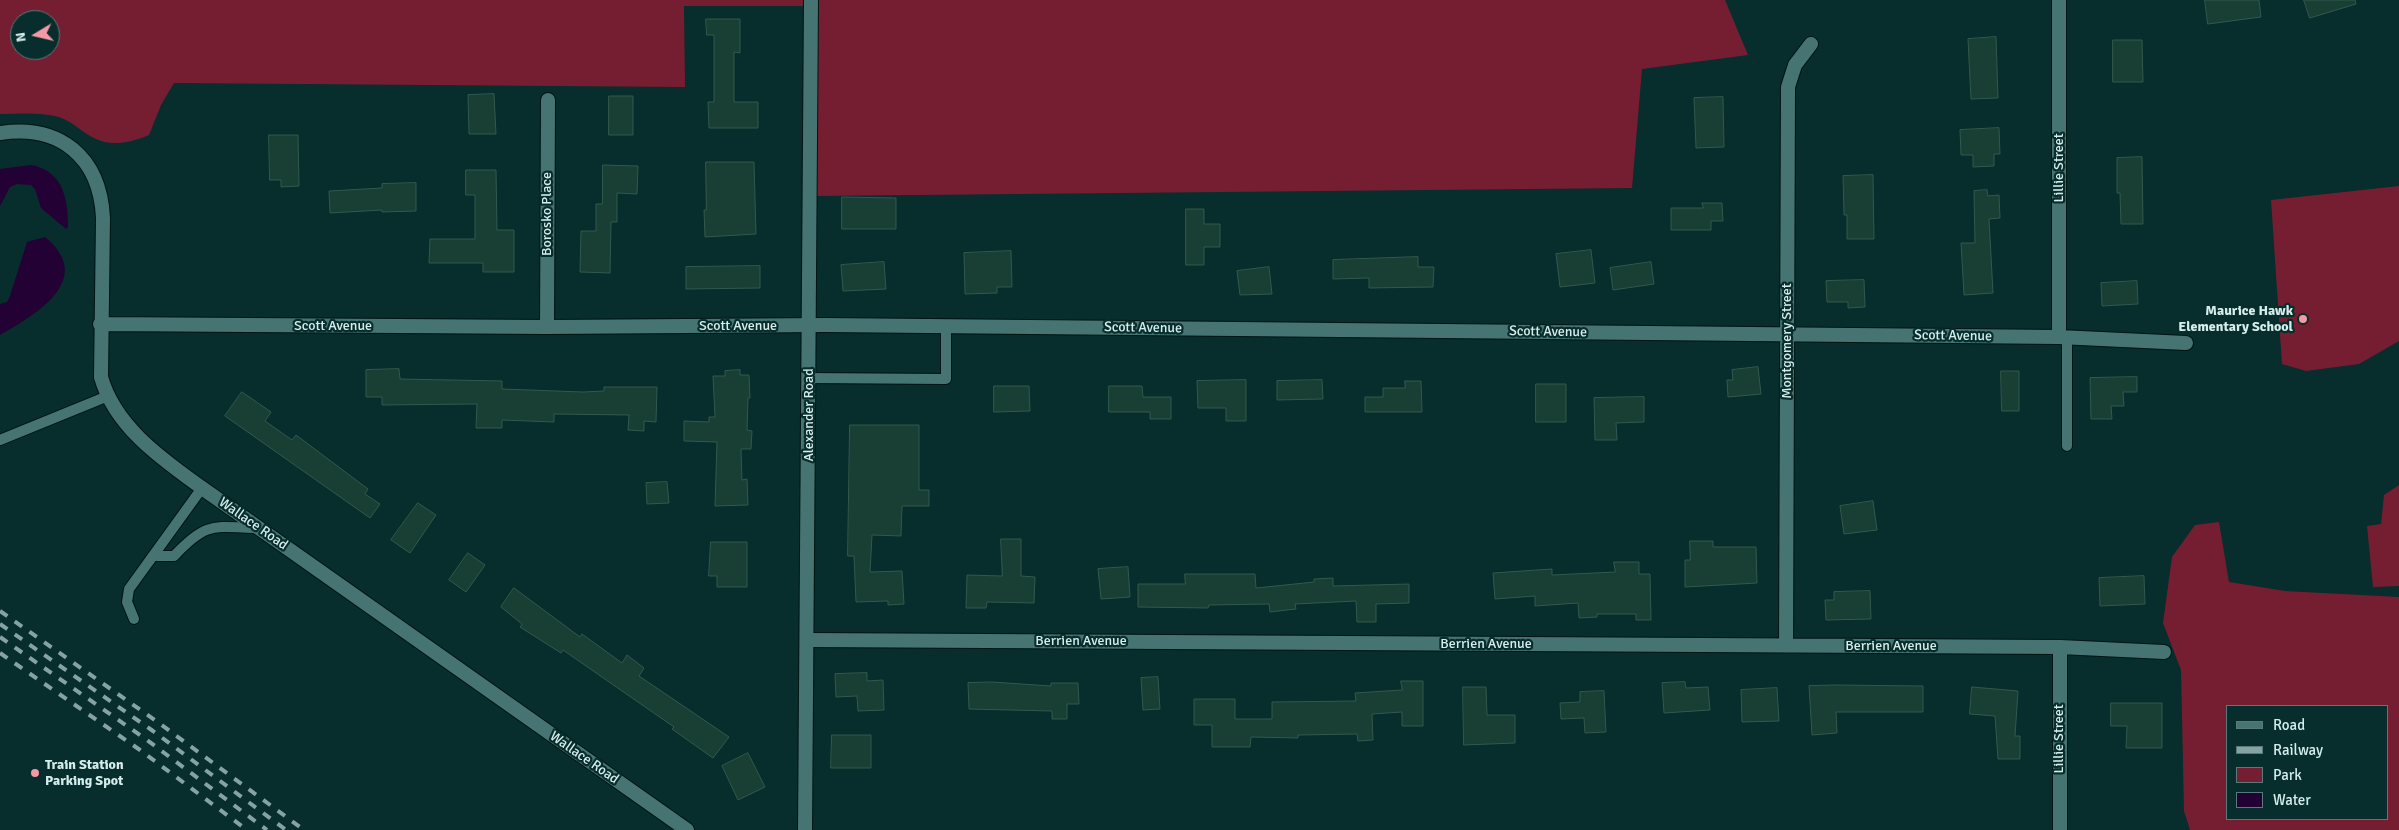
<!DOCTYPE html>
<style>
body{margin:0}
#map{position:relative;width:2399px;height:830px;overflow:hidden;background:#072d2c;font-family:Signika,sans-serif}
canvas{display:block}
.legend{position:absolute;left:2226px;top:705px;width:162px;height:115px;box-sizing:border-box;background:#072d2c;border:1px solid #597a79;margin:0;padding:6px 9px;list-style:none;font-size:15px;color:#d5eeec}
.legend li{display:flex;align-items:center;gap:10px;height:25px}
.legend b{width:25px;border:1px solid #597a79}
.north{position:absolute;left:10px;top:10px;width:50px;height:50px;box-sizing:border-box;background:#072d2c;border:1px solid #597a79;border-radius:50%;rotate:261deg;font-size:14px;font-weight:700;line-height:20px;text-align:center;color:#d5eeec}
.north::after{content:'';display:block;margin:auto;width:18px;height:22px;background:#f49aa6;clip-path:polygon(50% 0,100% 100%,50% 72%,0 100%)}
</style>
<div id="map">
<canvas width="2399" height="830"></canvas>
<ul class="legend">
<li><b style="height:6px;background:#457472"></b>Road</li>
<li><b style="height:6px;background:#85a3a2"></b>Railway</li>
<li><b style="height:14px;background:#751e32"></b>Park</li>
<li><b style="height:14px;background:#240135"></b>Water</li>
</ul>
<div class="north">N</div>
</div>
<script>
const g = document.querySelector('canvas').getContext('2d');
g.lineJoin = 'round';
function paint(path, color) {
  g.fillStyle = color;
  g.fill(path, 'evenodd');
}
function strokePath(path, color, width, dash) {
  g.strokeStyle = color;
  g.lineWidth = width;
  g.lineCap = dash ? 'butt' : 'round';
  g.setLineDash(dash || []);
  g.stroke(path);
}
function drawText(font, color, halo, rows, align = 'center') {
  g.font = font + ' Signika,sans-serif';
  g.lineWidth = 4.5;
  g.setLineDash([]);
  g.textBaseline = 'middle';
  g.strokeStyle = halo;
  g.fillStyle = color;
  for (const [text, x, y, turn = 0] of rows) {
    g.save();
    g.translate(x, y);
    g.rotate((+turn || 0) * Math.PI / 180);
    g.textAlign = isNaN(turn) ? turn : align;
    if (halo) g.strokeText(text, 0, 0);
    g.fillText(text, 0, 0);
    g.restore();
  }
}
const green = new Path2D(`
 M 0,0 L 811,0 L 811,6 L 684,6 L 685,87 L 174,83 L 161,105 L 149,135 C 132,142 113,147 96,139 C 82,133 74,122 59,117 C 40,112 19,114 0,114 ZM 20,20 L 50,20 L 50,50 L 20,50 Z
 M 815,0 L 1725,0 L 1748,55 L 1642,69 L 1632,188 L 814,196 Z
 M 2399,186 L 2399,341 L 2359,364 L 2306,371 L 2282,364 L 2271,200 Z
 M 2399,485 L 2399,586 L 2373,587 L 2367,526 L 2381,524 L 2384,495 Z
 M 2219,522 L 2229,582 L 2285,591 L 2399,597 L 2399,830 L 2190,830 L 2184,811 L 2181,670 L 2163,623 L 2172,557 L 2195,525 ZM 2228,706 L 2388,706 L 2388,819 L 2228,819 Z`);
const water = new Path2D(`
 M 31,165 C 63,171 68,198 68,227 L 66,229 L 41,208 L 35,189 L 31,185 L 17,184 L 10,187 L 0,206 L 0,169 Z
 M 45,237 C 96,279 37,314 0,335 L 0,304 L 7,302 L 10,296 L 27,242 Z`);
const building = new Path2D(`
 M 2205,0 L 2259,0 L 2261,17 L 2208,24 Z
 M 2304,0 L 2355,0 L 2356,4 L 2310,18 Z
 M 706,19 L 740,19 L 740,53 L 734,52 L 734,102 L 758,102 L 758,128 L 709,128 L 708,102 L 714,102 L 714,35 L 707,35 Z
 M 1996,37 L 1998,98 L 1971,99 L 1968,39 Z
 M 2113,40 L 2142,40 L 2143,82 L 2113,82 Z
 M 494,94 L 496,134 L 469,134 L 468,95 Z
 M 609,96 L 633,96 L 633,135 L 609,135 Z
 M 1723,97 L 1724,147 L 1696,148 L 1694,98 Z
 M 1999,128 L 2000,154 L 1994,154 L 1994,166 L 1973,167 L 1973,155 L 1961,155 L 1960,130 Z
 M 269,135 L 298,135 L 299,186 L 281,187 L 281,180 L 270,180 Z
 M 2142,157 L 2143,224 L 2121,224 L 2120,193 L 2117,193 L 2117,158 Z
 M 706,162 L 754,162 L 756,234 L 705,237 L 704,210 L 706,210 Z
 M 603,165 L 638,166 L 637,194 L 617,193 L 617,222 L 611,222 L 610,273 L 580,272 L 581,231 L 596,231 L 596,204 L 602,204 Z
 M 466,170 L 496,170 L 497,230 L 514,230 L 514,272 L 483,272 L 483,263 L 429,263 L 430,239 L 475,239 L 475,195 L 466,195 Z
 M 1873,175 L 1874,239 L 1847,239 L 1847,215 L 1844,215 L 1843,176 Z
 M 416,183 L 416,211 L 382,212 L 382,210 L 330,213 L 329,191 L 382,188 L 382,184 Z
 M 1987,190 L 1988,196 L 1999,195 L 2000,218 L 1989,219 L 1993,293 L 1964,295 L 1961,243 L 1975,243 L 1974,191 Z
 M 842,197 L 896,198 L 896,229 L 842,229 Z
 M 1702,203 L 1722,203 L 1723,221 L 1711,221 L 1711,230 L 1671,230 L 1671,208 L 1703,208 Z
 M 1186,209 L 1204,209 L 1204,224 L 1220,224 L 1220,247 L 1204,247 L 1204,265 L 1186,265 Z
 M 1591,250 L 1595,283 L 1560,287 L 1556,254 Z
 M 1011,251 L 1012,287 L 997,287 L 997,293 L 965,294 L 964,253 Z
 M 1418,257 L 1418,267 L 1434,267 L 1433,287 L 1369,288 L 1369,278 L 1333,279 L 1333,260 Z
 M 884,262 L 886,289 L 843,291 L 841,265 Z
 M 1651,262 L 1654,284 L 1613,290 L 1610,268 Z
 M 760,266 L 760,288 L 686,289 L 686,267 Z
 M 1269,267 L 1272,294 L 1240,295 L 1237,271 Z
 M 1864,280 L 1865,307 L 1848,308 L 1848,302 L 1827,302 L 1826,281 Z
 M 2137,281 L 2138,304 L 2102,306 L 2101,283 Z
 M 1758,367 L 1761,394 L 1728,397 L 1727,380 L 1733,380 L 1732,370 Z
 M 399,369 L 400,379 L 502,381 L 502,389 L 583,392 L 604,391 L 604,387 L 657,387 L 656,422 L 644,421 L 644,431 L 628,430 L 629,415 L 554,414 L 554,422 L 502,420 L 502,428 L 476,428 L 477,404 L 382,405 L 382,397 L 366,397 L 366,370 Z
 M 740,370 L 740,375 L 749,375 L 750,398 L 748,398 L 747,430 L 752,431 L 751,449 L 741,449 L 742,480 L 747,479 L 748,505 L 715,506 L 717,442 L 684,441 L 684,421 L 709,422 L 709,417 L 715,417 L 713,376 L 725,376 L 725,371 Z
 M 2001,371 L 2019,371 L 2019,411 L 2002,411 Z
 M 2137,377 L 2137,392 L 2123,392 L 2124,406 L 2111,406 L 2112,419 L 2091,419 L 2090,378 Z
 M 1246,380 L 1246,421 L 1226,421 L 1226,408 L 1198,408 L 1197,381 Z
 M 1322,380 L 1323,399 L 1277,400 L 1277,381 Z
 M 1405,381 L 1421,381 L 1422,412 L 1365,412 L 1365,397 L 1383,397 L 1383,388 L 1405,388 Z
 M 1536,384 L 1566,384 L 1566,422 L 1536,422 Z
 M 994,386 L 1029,386 L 1030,411 L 994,412 Z
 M 1109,386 L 1142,386 L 1143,397 L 1171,397 L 1171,419 L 1150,419 L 1150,412 L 1109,412 Z
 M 242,392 L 271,412 L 265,421 L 292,440 L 296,435 L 368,489 L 365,494 L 380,504 L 370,518 L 225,416 Z
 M 1644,397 L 1644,422 L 1616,423 L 1617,440 L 1595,440 L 1594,398 Z
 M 850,425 L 919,425 L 919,490 L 929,490 L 929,506 L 902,506 L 901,536 L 872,535 L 870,572 L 902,571 L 904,604 L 888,605 L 888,601 L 856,602 L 854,556 L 848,556 Z
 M 667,482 L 669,503 L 647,504 L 646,483 Z
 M 1873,501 L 1877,530 L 1844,534 L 1840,506 Z
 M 418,503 L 436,515 L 410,553 L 391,540 Z
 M 1001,539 L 1021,539 L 1021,576 L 1035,577 L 1034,603 L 987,602 L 986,608 L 966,608 L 967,575 L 1002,576 Z
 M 1690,541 L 1713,541 L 1713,547 L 1756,547 L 1757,583 L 1685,587 L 1685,560 L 1690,560 Z
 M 711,542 L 747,542 L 747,587 L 717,587 L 717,576 L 709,576 Z
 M 468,553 L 485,565 L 466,592 L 449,580 Z
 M 1614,562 L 1639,562 L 1639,574 L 1650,574 L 1651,620 L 1636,620 L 1636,614 L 1597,614 L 1597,617 L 1579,618 L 1578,603 L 1535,606 L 1535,596 L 1495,599 L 1493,573 L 1552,569 L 1552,575 L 1615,572 Z
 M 1128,567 L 1130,597 L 1101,599 L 1098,569 Z
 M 1185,574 L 1255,574 L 1256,588 L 1314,582 L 1314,579 L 1333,578 L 1333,586 L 1409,584 L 1409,603 L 1376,604 L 1376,622 L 1357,622 L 1356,601 L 1295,604 L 1296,609 L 1270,612 L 1269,604 L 1209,605 L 1208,608 L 1138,607 L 1138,584 L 1185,584 Z
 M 2144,576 L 2145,604 L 2100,606 L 2099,578 Z
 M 514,588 L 580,637 L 582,634 L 622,663 L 627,655 L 644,668 L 639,676 L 729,737 L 713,758 L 672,729 L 674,727 L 563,650 L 561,653 L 520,627 L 522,624 L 501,607 Z
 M 1870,591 L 1871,619 L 1826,620 L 1825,600 L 1834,600 L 1834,592 Z
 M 867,673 L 867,681 L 883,680 L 884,710 L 858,711 L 857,696 L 836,697 L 835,674 Z
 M 1158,677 L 1160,709 L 1143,710 L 1141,678 Z
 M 1401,681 L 1423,681 L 1423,726 L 1402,726 L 1402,712 L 1372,714 L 1373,740 L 1358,741 L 1357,734 L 1298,735 L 1298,738 L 1251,737 L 1250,747 L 1212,747 L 1212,725 L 1194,725 L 1194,699 L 1235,699 L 1235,719 L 1272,719 L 1272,702 L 1356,701 L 1355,693 L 1402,690 Z
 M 992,682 L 1051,686 L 1051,683 L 1078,683 L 1079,704 L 1067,704 L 1067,719 L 1052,719 L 1052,711 L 969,709 L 968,683 Z
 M 1685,682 L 1686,688 L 1708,687 L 1710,710 L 1664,713 L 1662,683 Z
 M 1835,685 L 1923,686 L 1923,712 L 1836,712 L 1837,733 L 1812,735 L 1809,686 Z
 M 1463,687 L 1486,687 L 1487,715 L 1515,715 L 1515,743 L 1464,745 Z
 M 1972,687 L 2018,691 L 2015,736 L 2020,736 L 2020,759 L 1998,759 L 1995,716 L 1970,714 Z
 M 1777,688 L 1779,721 L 1742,722 L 1741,690 Z
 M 1604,691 L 1606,732 L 1585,733 L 1584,718 L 1561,719 L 1560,703 L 1580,702 L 1580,692 Z
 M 2111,703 L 2162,703 L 2162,748 L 2126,748 L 2127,726 L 2111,726 Z
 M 832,735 L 871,735 L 871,768 L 831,768 Z
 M 748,753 L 765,787 L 738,800 L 722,766 Z`);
const service = new Path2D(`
 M 2067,337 L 2067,446
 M 809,378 L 946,379 L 946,327
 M 0,440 L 108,396
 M 155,556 L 174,556 C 207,521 213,527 258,528
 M 134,619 L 127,602 L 129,589 L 202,488`);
const minor = new Path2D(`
 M 0,133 C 60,124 100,157 103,218 L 101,377 C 115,427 162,459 202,488 L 687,830
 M 100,324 L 547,327 L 825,325 L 2059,337 L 2186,343
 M 547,327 L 548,100
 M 2059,337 L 2059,0
 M 808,640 L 2060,647 L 2164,652
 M 1786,645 L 1788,87 L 1795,65 L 1811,44
 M 2060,830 L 2060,647`);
const tertiary = new Path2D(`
 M 805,830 L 811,0`);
const rail = new Path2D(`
 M 0,611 L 159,723 L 304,830
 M 0,624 L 153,731 L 286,830
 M 0,637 L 147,740 L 267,830
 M 0,653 L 140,750 L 247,830`);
const markers = [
 [2303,319,5,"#f49aa6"],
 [35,773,5,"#f49aa6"]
];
const streetNames = [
 ["Lillie Street",2059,168,-90],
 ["Borosko Place",547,214,-90],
 ["Scott Avenue",333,326],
 ["Scott Avenue",738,326],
 ["Scott Avenue",1143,328,1],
 ["Scott Avenue",1548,332,1],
 ["Scott Avenue",1953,336,1],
 ["Montgomery Street",1787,341,-90],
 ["Alexander Road",809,415,-90],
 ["Wallace Road",253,524,35],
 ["Berrien Avenue",1081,641],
 ["Berrien Avenue",1486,644],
 ["Berrien Avenue",1891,646],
 ["Lillie Street",2059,739,-90],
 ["Wallace Road",584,758,35]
];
const poiNames = [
 ["Maurice Hawk",2293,311],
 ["Elementary School",2293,327],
 ["Train Station",45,765,"left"],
 ["Parking Spot",45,781,"left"]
];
paint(green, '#751e32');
paint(water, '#240135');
paint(building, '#193f34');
strokePath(building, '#315a4d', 1);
strokePath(service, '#001413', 12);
strokePath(minor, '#001413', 16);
strokePath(tertiary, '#001413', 16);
strokePath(service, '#457472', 10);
strokePath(minor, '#457472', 14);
strokePath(tertiary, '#457472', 14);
strokePath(rail, '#85a3a2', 4, [9, 9]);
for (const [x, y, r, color] of markers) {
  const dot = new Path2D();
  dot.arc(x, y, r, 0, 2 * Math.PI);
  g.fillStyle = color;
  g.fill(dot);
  strokePath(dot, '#072d2c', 2);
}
drawText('14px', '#d5eeec', '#072d2c', streetNames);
drawText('bold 14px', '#d5eeec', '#072d2c', poiNames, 'right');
</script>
